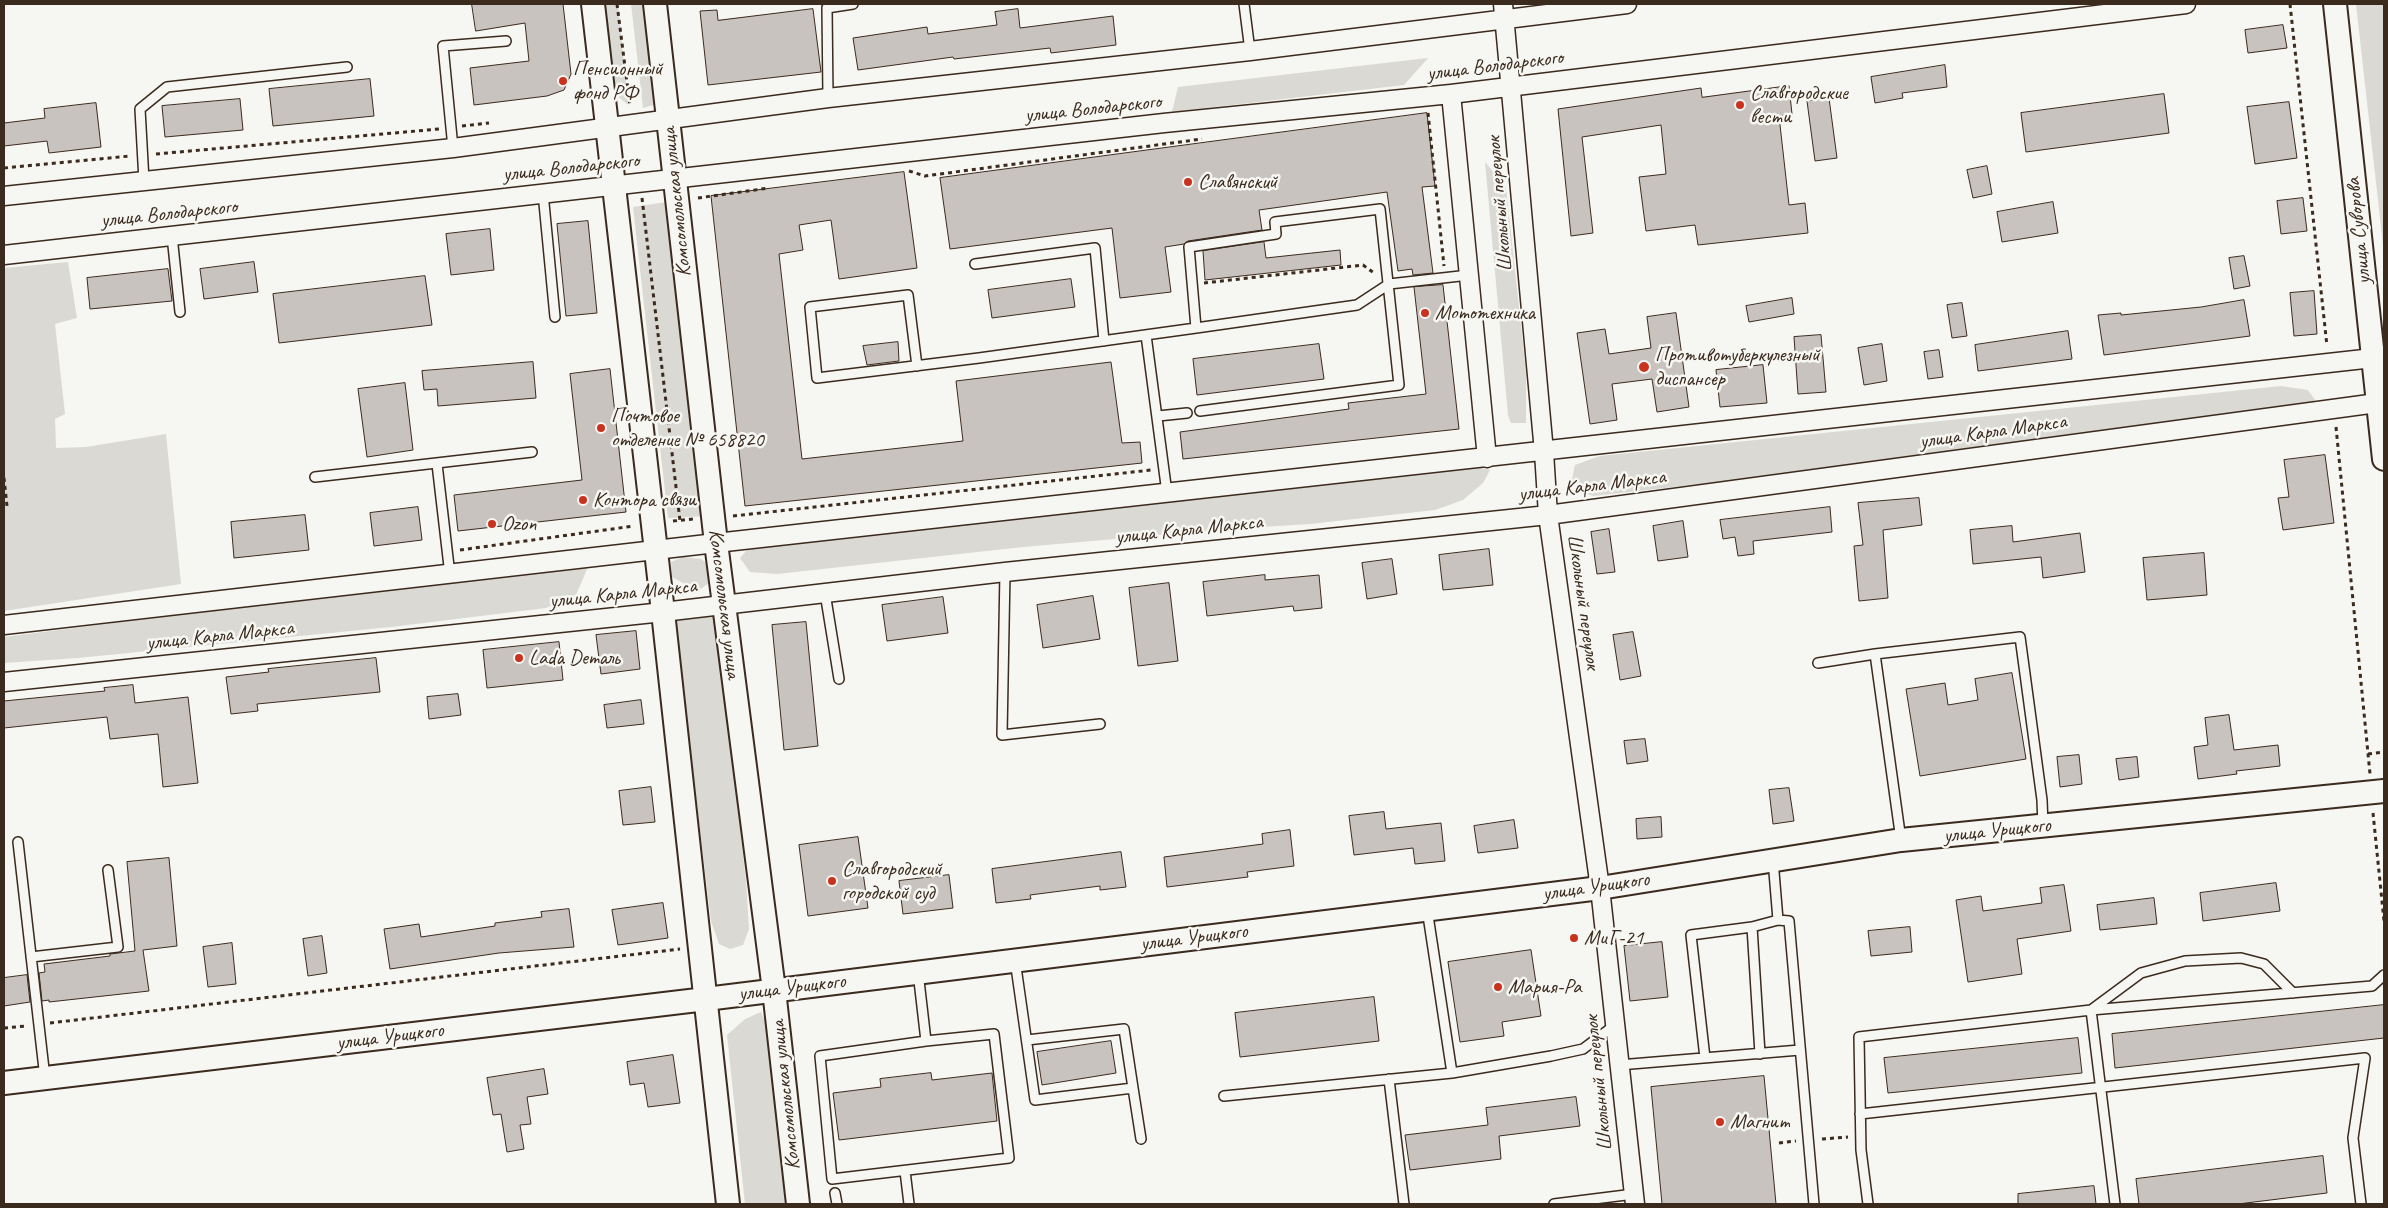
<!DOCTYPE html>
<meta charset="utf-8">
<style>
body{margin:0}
#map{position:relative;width:2388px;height:1208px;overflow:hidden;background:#f6f6f2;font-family:Caveat,sans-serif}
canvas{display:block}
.frame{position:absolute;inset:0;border:5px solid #3b2a1e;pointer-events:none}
</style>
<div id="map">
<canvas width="2388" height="1208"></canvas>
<div class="frame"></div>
</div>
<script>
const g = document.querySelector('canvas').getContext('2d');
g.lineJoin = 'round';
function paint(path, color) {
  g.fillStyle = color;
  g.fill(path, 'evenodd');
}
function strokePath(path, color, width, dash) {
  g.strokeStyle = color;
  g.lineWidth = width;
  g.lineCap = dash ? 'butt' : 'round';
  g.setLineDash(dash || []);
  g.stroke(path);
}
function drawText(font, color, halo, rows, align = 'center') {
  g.font = font + ' Caveat,sans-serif';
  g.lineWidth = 5;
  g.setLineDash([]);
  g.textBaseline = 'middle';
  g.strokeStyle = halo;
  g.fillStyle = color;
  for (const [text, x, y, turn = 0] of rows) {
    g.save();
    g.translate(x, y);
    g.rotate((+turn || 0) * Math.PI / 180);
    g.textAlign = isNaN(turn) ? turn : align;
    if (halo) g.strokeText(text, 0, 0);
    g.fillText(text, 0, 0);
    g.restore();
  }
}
const green = new Path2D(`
 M 598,4 L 618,4 L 628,105 L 606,86 Z
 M 631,4 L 646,4 L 657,104 L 643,108 Z
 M 2356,4 L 2384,4 L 2384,254 Z
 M 1428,58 L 1404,85 L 1172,112 L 1178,87 Z
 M 1485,162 L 1506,187 L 1526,372 L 1526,423 L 1511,423 L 1508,415 Z
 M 667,202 L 706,516 L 668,518 L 633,207 Z
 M 68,262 L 77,318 L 55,324 L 65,414 L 55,419 L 56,448 L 86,447 L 166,434 L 181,584 L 4,611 L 4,268 Z
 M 2281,386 L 2308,390 L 2315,400 L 2310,408 L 1867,465 L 1594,496 L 1576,491 L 1572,479 L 1575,465 L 1600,456 Z
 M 1472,466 L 1490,470 L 1483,483 L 1463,500 L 1435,510 L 1310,524 L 1230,529 L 1023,547 L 777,574 L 750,572 L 740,558 L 754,542 Z
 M 683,557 L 701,559 L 710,566 L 710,582 L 698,591 L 672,577 L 671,562 Z
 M 590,562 L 576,595 L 546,608 L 391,627 L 78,658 L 4,663 L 4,637 Z
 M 716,615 L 746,881 L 749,929 L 743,945 L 730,949 L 719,944 L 711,921 L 675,621 Z
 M 761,1012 L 770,1031 L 788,1204 L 745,1204 L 727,1035 L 745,1019 Z`);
const building = new Path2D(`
 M 472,4 L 563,4 L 571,74 L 564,90 L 547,96 L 474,105 L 470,68 L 529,61 L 525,23 L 476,31 Z
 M 813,9 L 821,72 L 708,85 L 700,11 L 717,10 L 718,20 Z
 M 1018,9 L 1020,28 L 1113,16 L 1116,45 L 1051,53 L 1050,48 L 954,59 L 953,57 L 858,70 L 853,38 L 927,27 L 928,34 L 997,25 L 995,12 Z
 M 2283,25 L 2287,48 L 2248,53 L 2245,30 Z
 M 1945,65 L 1947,87 L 1902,93 L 1903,98 L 1875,103 L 1871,77 Z
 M 370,79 L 374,116 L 273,126 L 269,89 Z
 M 1789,86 L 1792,114 L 1779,116 L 1789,205 L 1805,203 L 1808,233 L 1698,245 L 1695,225 L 1646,231 L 1639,177 L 1666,174 L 1661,125 L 1582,137 L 1593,233 L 1571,236 L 1558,109 L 1701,88 L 1702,97 Z
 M 2164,94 L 2169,133 L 2026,152 L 2021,113 Z
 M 1829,98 L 1837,158 L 1815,161 L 1807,101 Z
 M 240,99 L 243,130 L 165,137 L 162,106 Z
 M 2289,102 L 2297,158 L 2255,164 L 2247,107 Z
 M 96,103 L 101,147 L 49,153 L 47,141 L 4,146 L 4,123 L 45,118 L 44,109 Z
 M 1427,113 L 1435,186 L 1422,187 L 1433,273 L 1413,275 L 1412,269 L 1398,271 L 1387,192 L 1259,210 L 1262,230 L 1188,241 L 1184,244 L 1165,247 L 1171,292 L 1120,298 L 1112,228 L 950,249 L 940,178 Z
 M 1987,166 L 1992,194 L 1973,198 L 1967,170 Z
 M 904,172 L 917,268 L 839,279 L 831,220 L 799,225 L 803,250 L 779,254 L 802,459 L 963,441 L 956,381 L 1111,362 L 1122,443 L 1140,442 L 1142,463 L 745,506 L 711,196 Z
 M 2303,198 L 2307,231 L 2281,234 L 2277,201 Z
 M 2053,202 L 2058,233 L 2002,242 L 1997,212 Z
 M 588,221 L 597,313 L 566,316 L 557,224 Z
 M 490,229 L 494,270 L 451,275 L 446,234 Z
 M 1264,242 L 1266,258 L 1340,250 L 1341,265 L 1205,280 L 1203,251 Z
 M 2244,256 L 2250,286 L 2234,289 L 2229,258 Z
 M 254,262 L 258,292 L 204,299 L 200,269 Z
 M 168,269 L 172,301 L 90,309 L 87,278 Z
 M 425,276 L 432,325 L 279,343 L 273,294 Z
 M 1071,279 L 1075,307 L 992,318 L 988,290 Z
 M 1443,285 L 1459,429 L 1183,459 L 1180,432 L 1349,409 L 1348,403 L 1426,394 L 1414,287 Z
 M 2314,291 L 2317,334 L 2294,336 L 2290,293 Z
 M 1792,298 L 1794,314 L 1749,322 L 1746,306 Z
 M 2244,300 L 2250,336 L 2104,355 L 2098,315 L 2121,313 L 2121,315 L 2201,307 Z
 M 1962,303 L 1967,336 L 1952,338 L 1947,305 Z
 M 1676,313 L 1689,407 L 1657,412 L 1652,379 L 1612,384 L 1617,420 L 1590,424 L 1577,333 L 1605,329 L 1609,354 L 1651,348 L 1647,317 Z
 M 2068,331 L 2072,359 L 1978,371 L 1975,345 Z
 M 1821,335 L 1826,392 L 1798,394 L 1794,337 Z
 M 898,342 L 899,361 L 867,365 L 863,346 Z
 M 1319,344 L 1324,379 L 1197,395 L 1193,359 Z
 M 1882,344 L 1887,381 L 1864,385 L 1858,348 Z
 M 1939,350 L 1943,377 L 1928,379 L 1924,352 Z
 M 533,362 L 536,398 L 438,406 L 437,389 L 424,390 L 422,371 Z
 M 1763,365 L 1767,403 L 1720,407 L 1716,370 Z
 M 610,369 L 626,512 L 458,531 L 454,495 L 582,480 L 570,374 Z
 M 405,383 L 413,450 L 367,457 L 358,389 Z
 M 2325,455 L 2334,523 L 2283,530 L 2278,498 L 2289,497 L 2284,460 Z
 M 1919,498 L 1922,525 L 1883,530 L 1888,598 L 1859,601 L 1854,546 L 1863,545 L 1858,503 Z
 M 418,507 L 422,540 L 374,546 L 370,513 Z
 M 1830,507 L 1832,532 L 1753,541 L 1754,554 L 1738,556 L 1735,537 L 1723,539 L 1720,520 Z
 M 305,515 L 309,550 L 234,558 L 231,522 Z
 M 1683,521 L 1688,557 L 1658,561 L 1653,526 Z
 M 2012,526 L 2013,542 L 2080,533 L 2085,572 L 2043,578 L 2041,557 L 1973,564 L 1970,530 Z
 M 1609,529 L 1615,572 L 1597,574 L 1591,532 Z
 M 1489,549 L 1493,585 L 1443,590 L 1439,555 Z
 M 2204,553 L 2207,595 L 2147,600 L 2143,558 Z
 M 1392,559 L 1397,594 L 1367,599 L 1362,563 Z
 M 1265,575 L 1265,580 L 1319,575 L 1322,608 L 1294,611 L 1293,606 L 1207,616 L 1203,582 Z
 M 1169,583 L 1178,661 L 1138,666 L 1129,588 Z
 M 1093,596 L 1100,639 L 1043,648 L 1037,605 Z
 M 943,597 L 948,633 L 887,641 L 882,605 Z
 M 806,622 L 818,746 L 784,750 L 772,625 Z
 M 636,631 L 640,669 L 601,674 L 596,635 Z
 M 1633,632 L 1641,676 L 1620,680 L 1613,635 Z
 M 559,642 L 563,680 L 487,688 L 483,650 Z
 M 376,658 L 380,692 L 257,704 L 258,711 L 231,714 L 226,677 L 269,672 L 268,669 Z
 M 2012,673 L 2026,759 L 1920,776 L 1906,689 L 1945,683 L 1948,705 L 1978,700 L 1975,679 Z
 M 133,685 L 135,703 L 188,697 L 198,783 L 163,787 L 158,734 L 110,739 L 107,717 L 4,728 L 4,701 L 105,691 L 104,688 Z
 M 458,694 L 461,715 L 429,719 L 427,697 Z
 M 641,700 L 644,724 L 607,728 L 604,705 Z
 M 2229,715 L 2234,750 L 2278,745 L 2280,766 L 2236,771 L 2237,774 L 2198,779 L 2194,747 L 2208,745 L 2205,718 Z
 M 1645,739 L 1648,761 L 1627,764 L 1624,741 Z
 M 2079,755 L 2082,784 L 2060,787 L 2057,757 Z
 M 2137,757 L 2139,777 L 2119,780 L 2116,759 Z
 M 651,787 L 655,822 L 623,825 L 619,791 Z
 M 1789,788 L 1794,821 L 1773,824 L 1769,790 Z
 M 1384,812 L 1386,829 L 1441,823 L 1445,861 L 1415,864 L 1413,848 L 1354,855 L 1349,816 Z
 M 1661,817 L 1662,837 L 1637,839 L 1636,819 Z
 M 1514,820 L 1518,848 L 1478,853 L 1474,826 Z
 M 1290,830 L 1294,866 L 1247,872 L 1248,877 L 1167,887 L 1164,857 L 1263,844 L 1262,834 Z
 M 858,837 L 868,908 L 808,916 L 799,845 Z
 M 1121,852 L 1126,887 L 1100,890 L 1100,886 L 1030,895 L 1031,899 L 996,903 L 992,869 Z
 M 169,858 L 177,946 L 143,950 L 149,991 L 49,1002 L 49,1000 L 42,1001 L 39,973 L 45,972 L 44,964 L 110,956 L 110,954 L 135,951 L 127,862 Z
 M 949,875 L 953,908 L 903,914 L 899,881 Z
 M 2276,883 L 2280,911 L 2203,921 L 2200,893 Z
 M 2064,885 L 2071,931 L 2017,939 L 2022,974 L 1968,982 L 1956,900 L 1981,896 L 1983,911 L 2042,903 L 2040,888 Z
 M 2154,898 L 2157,924 L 2100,930 L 2097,905 Z
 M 663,903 L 668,938 L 618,945 L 612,910 Z
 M 569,909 L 574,947 L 499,953 L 390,969 L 384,929 L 419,924 L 421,937 L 495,926 L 495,923 L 542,917 L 541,912 Z
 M 1910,927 L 1912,952 L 1871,956 L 1868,931 Z
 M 322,936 L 327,973 L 308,976 L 303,939 Z
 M 1662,942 L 1668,997 L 1630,1001 L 1624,946 Z
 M 232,943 L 236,984 L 208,987 L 203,947 Z
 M 1531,950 L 1541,1016 L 1502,1022 L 1504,1036 L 1460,1042 L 1448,962 Z
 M 27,975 L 30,1002 L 4,1006 L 4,978 Z
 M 1374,997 L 1379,1041 L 1240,1057 L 1235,1013 Z
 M 2384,1005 L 2384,1038 L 2115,1068 L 2112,1034 Z
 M 2078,1038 L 2082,1073 L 1888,1093 L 1884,1058 Z
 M 1111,1041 L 1116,1073 L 1042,1085 L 1037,1052 Z
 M 673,1055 L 680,1103 L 648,1107 L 644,1083 L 630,1085 L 627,1062 Z
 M 544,1069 L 548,1094 L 527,1097 L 531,1124 L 520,1125 L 524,1149 L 507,1152 L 501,1114 L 493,1115 L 487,1078 Z
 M 931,1073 L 932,1080 L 992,1073 L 997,1121 L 839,1140 L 833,1093 L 881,1087 L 880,1079 Z
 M 1764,1076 L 1776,1204 L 1662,1204 L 1651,1087 Z
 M 1576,1097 L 1580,1126 L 1499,1136 L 1501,1159 L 1410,1170 L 1405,1135 L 1488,1125 L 1486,1108 Z
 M 2323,1156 L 2327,1193 L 2238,1204 L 2139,1204 L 2136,1179 Z
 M 2094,1186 L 2096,1204 L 2018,1204 L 2018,1194 Z`);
const path = new Path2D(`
 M 617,4 L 630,106
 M 2290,4 L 2327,346
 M 1428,113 L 1444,266
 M 462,126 L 489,123
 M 156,154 L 439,129
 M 4,168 L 130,156
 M 909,171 L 925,176 L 1202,139
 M 642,198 L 680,521
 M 698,198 L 769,188
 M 1204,283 L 1363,265 L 1374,273
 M 2336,427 L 2370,774
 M 4,478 L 7,506 L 4,506
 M 733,516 L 1151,470
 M 673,521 L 694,519
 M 460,550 L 634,526
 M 2368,754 L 2384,752
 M 2373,813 L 2384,921
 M 50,1023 L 680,949
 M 4,1028 L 27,1026
 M 1822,1139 L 1848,1137
 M 1779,1143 L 1796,1141`);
const service = new Path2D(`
 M 1244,4 L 1250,51
 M 828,98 L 827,8 L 853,4
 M 453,148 L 443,46 L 506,41
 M 144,181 L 140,109 L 167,87 L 347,67
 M 543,193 L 555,317
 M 172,236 L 180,312
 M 975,264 L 1095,248 L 1104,341
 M 1146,335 L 1167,493
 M 917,366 L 908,295 L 810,307 L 817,378 L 979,358 L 1196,328
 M 1200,411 L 1399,385 L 1380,209 L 1275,222 L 1276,234 L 1189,247 L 1196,328 L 1357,305 L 1389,284 L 1469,275
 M 1158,416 L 1187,413
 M 437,464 L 450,575
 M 315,477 L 532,452
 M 1005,572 L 1002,735 L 1100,724
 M 825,593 L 839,679
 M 1818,663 L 1875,654
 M 1901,840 L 1875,654 L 2020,637 L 2042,800 L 2043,826
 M 18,842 L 45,1078
 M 1773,860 L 1778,920 L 1789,921 L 1814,1204
 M 1427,909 L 1452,1073
 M 1752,927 L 1760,1054
 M 31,957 L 118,947 L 108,870
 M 1015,960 L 1035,1100 L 1133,1088 L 1124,1029 L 1027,1040
 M 918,972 L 926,1041 L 820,1056 L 832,1179 L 1009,1158 L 994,1034 L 926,1041
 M 1705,1058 L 1691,935 L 1752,927 L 1778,920
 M 1619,1065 L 1800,1050
 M 1389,1079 L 1404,1204
 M 1133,1088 L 1141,1139
 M 1224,1096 L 1452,1073 L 1551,1056 L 1583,1049 L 1615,1025
 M 1860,1114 L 2365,1058 L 2353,1138 L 2361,1204
 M 905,1171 L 909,1204
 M 835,1193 L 837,1204
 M 1554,1204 L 1634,1194
 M 1868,1204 L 1861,1150 L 1859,1037 L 2091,1010 L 2372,986 L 2384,975
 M 2115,1204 L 2091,1010 L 2141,973 L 2185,961 L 2241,958 L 2264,964 L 2293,993`);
const minor = new Path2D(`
 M 1503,4 L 1544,452 L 1548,515 L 1600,888 L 1635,1204
 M 1451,94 L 1487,458
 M 4,196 L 453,148 L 828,98 L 1250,51 L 1627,4
 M 4,255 L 1164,123 L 1451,94 L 2186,4
 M 4,625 L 716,543 L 2373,358
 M 4,682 L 663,612 L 1005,572 L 1548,515 L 2377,403`);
const tertiary = new Path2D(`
 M 593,4 L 663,612 L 728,1204
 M 655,4 L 716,543 L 774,990 L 798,1204
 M 2335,4 L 2384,459
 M 4,1083 L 706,999 L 1600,888 L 1901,840 L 2384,791`);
const markers = [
 [563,81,5,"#c8321e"],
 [1740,105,5,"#c8321e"],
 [1188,182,5,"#c8321e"],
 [1425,313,5,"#c8321e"],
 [1644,367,6,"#c8321e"],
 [601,428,5,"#c8321e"],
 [583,500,5,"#c8321e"],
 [492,524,5,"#c8321e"],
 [519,658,5,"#c8321e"],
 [832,881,5,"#c8321e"],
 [1574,938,5,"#c8321e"],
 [1498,987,5,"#c8321e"],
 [1720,1122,5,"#c8321e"]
];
const streetNames = [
 ["улица Володарского",1495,66,-7],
 ["улица Володарского",1093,109,-6],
 ["улица Володарского",571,168,-6],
 ["Комсомольская улица",677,202,-96],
 ["Школьный переулок",1500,204,-95],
 ["улица Володарского",169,214,-6],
 ["улица Суворова",2359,231,-96],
 ["улица Карла Маркса",1993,432,-8],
 ["улица Карла Маркса",1592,486,-7],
 ["улица Карла Маркса",1189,530,-6],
 ["улица Карла Маркса",623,594,-6],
 ["Школьный переулок",1583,602,82],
 ["Комсомольская улица",724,604,83],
 ["улица Карла Маркса",220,636,-6],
 ["улица Урицкого",1997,831,-6],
 ["улица Урицкого",1596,887,-8],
 ["улица Урицкого",1194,938,-7],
 ["улица Урицкого",792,988,-7],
 ["улица Урицкого",390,1037,-7],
 ["Школьный переулок",1599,1083,-96],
 ["Комсомольская улица",786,1095,-96]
];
const poiNames = [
 ["Пенсионный",573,69],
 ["фонд РФ",573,93],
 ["Славгородские",1750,93],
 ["вести",1750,117],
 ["Славянский",1198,182],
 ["Мототехника",1435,313],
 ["Противотуберкулезный",1655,355],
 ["диспансер",1655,379],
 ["Почтовое",611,416],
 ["отделение № 658820",611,440],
 ["Контора связи",593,500],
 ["Ozon",502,524],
 ["Lada Dеталь",529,658],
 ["Славгородский",842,869],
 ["городской суд",842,893],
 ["МиГ-21",1584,938],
 ["Мария-Ра",1508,987],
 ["Магнит",1730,1122]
];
paint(green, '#dad9d3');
paint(building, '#c8c3be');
strokePath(building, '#3b2a1e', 1);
strokePath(service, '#3b2a1e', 12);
strokePath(minor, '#3b2a1e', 21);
strokePath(tertiary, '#3b2a1e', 26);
strokePath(path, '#3b2a1e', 3, [4, 4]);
strokePath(service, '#f6f6f2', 9);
strokePath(minor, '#f6f6f2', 18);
strokePath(tertiary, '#f6f6f2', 22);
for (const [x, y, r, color] of markers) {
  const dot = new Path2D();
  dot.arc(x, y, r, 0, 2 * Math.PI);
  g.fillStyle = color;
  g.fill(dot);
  strokePath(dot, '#f6f6f2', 2);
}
drawText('21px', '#3b2a1e', '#f6f6f2', streetNames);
drawText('21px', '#3b2a1e', '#f6f6f2', poiNames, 'left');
</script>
